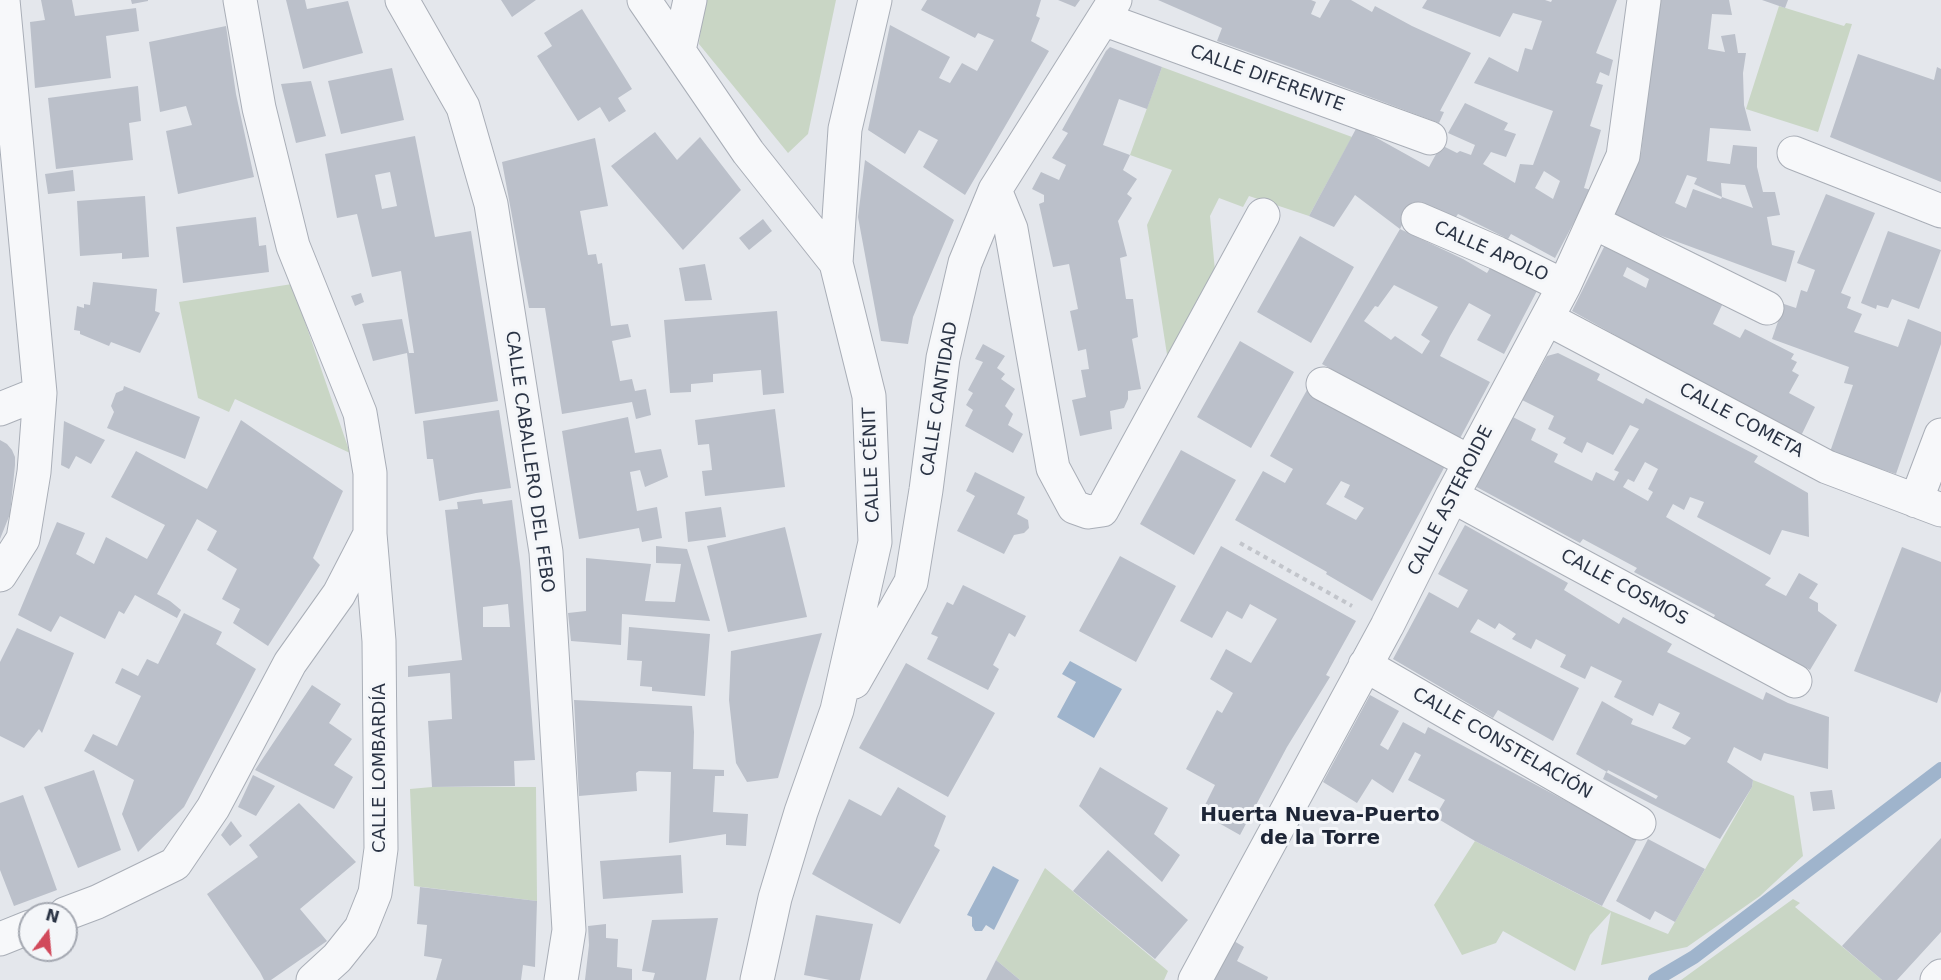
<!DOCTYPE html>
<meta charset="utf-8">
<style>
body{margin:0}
#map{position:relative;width:1941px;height:980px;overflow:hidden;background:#e4e7ec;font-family:"DejaVu Sans",sans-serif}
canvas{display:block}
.north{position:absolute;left:18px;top:902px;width:60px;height:60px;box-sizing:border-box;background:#f4f6f9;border:2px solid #a4a8b1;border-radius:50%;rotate:16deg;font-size:16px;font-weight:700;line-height:24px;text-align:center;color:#2b3445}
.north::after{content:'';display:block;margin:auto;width:21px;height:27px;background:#d1495b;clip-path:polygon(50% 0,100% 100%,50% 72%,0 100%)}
</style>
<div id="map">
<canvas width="1941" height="980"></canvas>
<div class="north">N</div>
</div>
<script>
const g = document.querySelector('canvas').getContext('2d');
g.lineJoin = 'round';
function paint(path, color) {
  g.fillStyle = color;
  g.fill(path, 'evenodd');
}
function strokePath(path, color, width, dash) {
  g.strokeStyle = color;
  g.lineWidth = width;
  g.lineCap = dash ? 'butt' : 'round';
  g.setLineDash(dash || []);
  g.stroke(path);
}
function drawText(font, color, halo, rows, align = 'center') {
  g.font = font + ' "DejaVu Sans",sans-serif';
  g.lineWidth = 6;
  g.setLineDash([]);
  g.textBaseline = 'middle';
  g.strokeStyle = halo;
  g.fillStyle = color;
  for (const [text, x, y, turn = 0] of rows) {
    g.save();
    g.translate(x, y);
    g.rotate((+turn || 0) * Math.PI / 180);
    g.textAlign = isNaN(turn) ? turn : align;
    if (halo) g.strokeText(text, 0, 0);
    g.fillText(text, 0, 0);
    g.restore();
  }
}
const green = new Path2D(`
 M 704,0 L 836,0 L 808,134 L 788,153 L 699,44 Z
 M 1779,6 L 1844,26 L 1846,23 L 1852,24 L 1818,132 L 1746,109 Z
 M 1162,67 L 1352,137 L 1309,216 L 1249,196 L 1243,207 L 1219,198 L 1210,216 L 1215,271 L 1168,361 L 1147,225 L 1172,170 L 1130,155 Z
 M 292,284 L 350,453 L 235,399 L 229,412 L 198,398 L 179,302 Z
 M 1753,780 L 1794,796 L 1803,856 L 1760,896 L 1687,947 L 1601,965 L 1611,912 L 1590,935 L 1575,971 L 1503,931 L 1496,943 L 1462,955 L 1434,905 L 1475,841 L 1611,911 L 1668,934 L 1752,787 Z
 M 432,787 L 536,787 L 537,901 L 414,886 L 410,789 Z
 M 1045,868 L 1168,971 L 1164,980 L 1020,980 L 996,960 Z
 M 1793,899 L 1800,903 L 1795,907 L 1882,980 L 1681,980 Z`);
const water = new Path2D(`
 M 1070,661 L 1122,689 L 1094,738 L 1057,717 L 1076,682 L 1062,674 Z
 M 993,866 L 1019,880 L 994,930 L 986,925 L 982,931 L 975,931 L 972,926 L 972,917 L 967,915 Z`);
const stream = new Path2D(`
 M 1655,980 L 1694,957 L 1941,769`);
const building = new Path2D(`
 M 41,0 L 72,0 L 75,16 L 136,8 L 139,31 L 106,36 L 111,78 L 35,88 L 30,22 L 45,20 Z
 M 131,0 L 148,0 L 148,1 L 132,4 Z
 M 286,0 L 305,0 L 307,9 L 348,1 L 363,53 L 303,69 Z
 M 501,0 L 536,0 L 512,17 Z
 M 927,0 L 1041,0 L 1036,16 L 1040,18 L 1031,41 L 1049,51 L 965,195 L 923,167 L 938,140 L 919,130 L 905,154 L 868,130 L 890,25 L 950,57 L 939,78 L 950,83 L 962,63 L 977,71 L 994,40 L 978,33 L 975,38 L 921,10 Z
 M 1058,0 L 1080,0 L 1075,7 Z
 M 1158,0 L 1311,0 L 1316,2 L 1311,14 L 1320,18 L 1330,0 L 1351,0 L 1372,12 L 1375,6 L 1412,26 L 1471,53 L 1440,111 L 1444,112 L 1439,123 L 1293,68 L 1217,41 L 1222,28 Z
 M 1427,0 L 1545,0 L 1551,2 L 1552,0 L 1617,0 L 1596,53 L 1613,60 L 1609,76 L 1600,72 L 1596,83 L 1603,85 L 1590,126 L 1601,130 L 1584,188 L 1591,190 L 1555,258 L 1511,234 L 1508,239 L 1458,214 L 1453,221 L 1413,202 L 1400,229 L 1463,259 L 1487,273 L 1493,263 L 1539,287 L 1504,354 L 1477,340 L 1491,315 L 1469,303 L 1450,336 L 1440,356 L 1490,382 L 1458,442 L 1322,364 L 1400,229 L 1355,195 L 1334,227 L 1309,216 L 1357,127 L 1429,167 L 1441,145 L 1457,153 L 1460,151 L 1471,155 L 1475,145 L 1448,133 L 1465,103 L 1508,123 L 1504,130 L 1516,134 L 1506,157 L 1491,152 L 1483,164 L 1515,183 L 1520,164 L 1533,165 L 1553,111 L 1474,83 L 1489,57 L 1518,72 L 1525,48 L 1532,50 L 1542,21 L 1513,13 L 1500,37 L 1422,8 ZM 1544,171 L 1560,181 L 1553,199 L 1535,188 ZM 1394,285 L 1438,307 L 1421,335 L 1430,341 L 1422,354 L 1395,336 L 1391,340 L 1364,321 L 1375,306 L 1378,307 Z
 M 1658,0 L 1729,0 L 1732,15 L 1712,14 L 1708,49 L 1725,52 L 1721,36 L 1735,34 L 1738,53 L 1746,53 L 1743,73 L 1744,105 L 1751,131 L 1710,128 L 1707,161 L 1730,164 L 1733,145 L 1757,147 L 1757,167 L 1763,192 L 1775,192 L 1780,215 L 1767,217 L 1772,245 L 1795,251 L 1786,282 L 1613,218 L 1641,153 ZM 1687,175 L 1697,178 L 1694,184 L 1722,197 L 1721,183 L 1745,185 L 1753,208 L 1722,197 L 1721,199 L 1693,189 L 1686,208 L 1675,203 Z
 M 1762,0 L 1788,0 L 1785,8 Z
 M 582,9 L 632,89 L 618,98 L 626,111 L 609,122 L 600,107 L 578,121 L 537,56 L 552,46 L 544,33 Z
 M 226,26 L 236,94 L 254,177 L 178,194 L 166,131 L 192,125 L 186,106 L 160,112 L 149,42 Z
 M 1110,47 L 1162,67 L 1147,109 L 1119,99 L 1103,145 L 1130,155 L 1123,170 L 1137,179 L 1127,194 L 1132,198 L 1118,221 L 1127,256 L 1120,258 L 1126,299 L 1133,299 L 1138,337 L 1132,339 L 1141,389 L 1128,391 L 1128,399 L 1124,408 L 1110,411 L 1112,429 L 1080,436 L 1072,400 L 1086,397 L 1081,370 L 1089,369 L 1086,349 L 1078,351 L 1070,311 L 1078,309 L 1069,264 L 1053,267 L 1039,204 L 1044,202 L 1044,195 L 1032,189 L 1041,172 L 1059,180 L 1066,165 L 1052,158 L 1068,133 L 1062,130 L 1106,51 Z
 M 1858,54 L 1934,80 L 1937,67 L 1941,69 L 1941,182 L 1830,137 Z
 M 392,68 L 404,120 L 341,134 L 328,81 Z
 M 311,81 L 326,136 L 296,143 L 281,84 Z
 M 138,86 L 141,121 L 129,123 L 133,160 L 56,169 L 48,98 Z
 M 655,132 L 677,160 L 700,137 L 741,190 L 683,250 L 611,166 Z
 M 415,136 L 435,237 L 471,231 L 498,401 L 415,414 L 407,353 L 373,361 L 362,324 L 402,319 L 409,353 L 414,353 L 401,271 L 372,277 L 357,214 L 337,218 L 325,154 ZM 390,172 L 397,206 L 382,209 L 375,175 Z
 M 595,138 L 608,206 L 580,211 L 588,255 L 596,254 L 598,264 L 602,263 L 611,326 L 628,324 L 631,337 L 612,341 L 620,381 L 632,379 L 635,391 L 646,389 L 651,415 L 636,419 L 632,402 L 562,414 L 545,308 L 529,308 L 502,162 Z
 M 865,160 L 954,220 L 913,317 L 908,344 L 881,341 L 858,217 Z
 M 73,170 L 75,191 L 48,194 L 45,174 Z
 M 1826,194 L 1875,213 L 1841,293 L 1851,297 L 1847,308 L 1862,314 L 1854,332 L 1898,347 L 1908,319 L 1941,332 L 1941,344 L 1896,474 L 1830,452 L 1853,385 L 1844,383 L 1849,367 L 1772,339 L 1784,304 L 1796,308 L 1801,290 L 1807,292 L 1815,270 L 1797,263 Z
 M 145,196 L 149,257 L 122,259 L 122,253 L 80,256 L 77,201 Z
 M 256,217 L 259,246 L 266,245 L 269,272 L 183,283 L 176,227 Z
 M 763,219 L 772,231 L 749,250 L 739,238 Z
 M 1888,231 L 1941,250 L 1919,309 L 1892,299 L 1888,308 L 1877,305 L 1876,309 L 1861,303 Z
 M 1300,236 L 1354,267 L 1311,343 L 1257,312 Z
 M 1606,243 L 1723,303 L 1713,324 L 1740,338 L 1745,329 L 1794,354 L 1791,359 L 1797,362 L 1792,371 L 1799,375 L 1789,393 L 1815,407 L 1800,438 L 1572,311 ZM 1627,267 L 1649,279 L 1646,288 L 1623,276 Z
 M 705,264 L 712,300 L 685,301 L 679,268 Z
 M 93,282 L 157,289 L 155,311 L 160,313 L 140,353 L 111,342 L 109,346 L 80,334 L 80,331 L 74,330 L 77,306 L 84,308 L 84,304 L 90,305 Z
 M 361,293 L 364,302 L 355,306 L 351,296 Z
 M 777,311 L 784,393 L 763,395 L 761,370 L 713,374 L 713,382 L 691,384 L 691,392 L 670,393 L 664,320 Z
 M 1240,341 L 1294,372 L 1251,448 L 1197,417 Z
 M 983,344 L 1005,356 L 997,368 L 1005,374 L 1001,379 L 1015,389 L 1005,406 L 1013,414 L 1008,425 L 1023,434 L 1013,453 L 965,426 L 973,410 L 966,405 L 973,393 L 968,390 L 983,362 L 975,359 Z
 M 1558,353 L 1600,374 L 1597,380 L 1643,404 L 1646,398 L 1758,456 L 1754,462 L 1808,493 L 1809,537 L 1782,530 L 1770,555 L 1697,517 L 1704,502 L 1690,497 L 1684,510 L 1673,504 L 1666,517 L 1771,578 L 1765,585 L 1786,596 L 1799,573 L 1818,584 L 1809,598 L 1818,603 L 1818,611 L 1837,625 L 1810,670 L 1713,619 L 1715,615 L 1634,572 L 1637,568 L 1583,539 L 1580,543 L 1471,484 L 1511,416 L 1536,429 L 1531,440 L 1558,454 L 1554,462 L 1592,481 L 1596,472 L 1614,481 L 1619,472 L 1614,470 L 1639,429 L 1630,425 L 1613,455 L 1587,442 L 1582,453 L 1563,443 L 1566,438 L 1548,429 L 1554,416 L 1522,400 L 1547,356 ZM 1645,462 L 1658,469 L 1648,489 L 1653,492 L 1648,501 L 1623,487 L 1628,479 L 1634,482 Z
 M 124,386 L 200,417 L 185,459 L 107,428 L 114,412 L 111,406 L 116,393 L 123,390 Z
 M 1307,390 L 1445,466 L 1372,601 L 1326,574 L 1327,572 L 1235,520 L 1263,471 L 1285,483 L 1293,469 L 1270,456 ZM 1341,481 L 1350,485 L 1344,497 L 1364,508 L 1356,520 L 1326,504 Z
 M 775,409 L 785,487 L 705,496 L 702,471 L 712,470 L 709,444 L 698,445 L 695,420 Z
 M 499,410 L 511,488 L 476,493 L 439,501 L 433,459 L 427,459 L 423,421 Z
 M 628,417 L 635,453 L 661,449 L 668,477 L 645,487 L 640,470 L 630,472 L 637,511 L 657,507 L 662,538 L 642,542 L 639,528 L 579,539 L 562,431 Z
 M 241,420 L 343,491 L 313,558 L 320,565 L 268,646 L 233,623 L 240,609 L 222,599 L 237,569 L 207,550 L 217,531 L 197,519 L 157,594 L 170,601 L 181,610 L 177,618 L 135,595 L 124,614 L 119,611 L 105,639 L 60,616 L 51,632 L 18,615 L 57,522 L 85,533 L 76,554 L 94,564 L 106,537 L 147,559 L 165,525 L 111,497 L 136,451 L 207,489 Z
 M 64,421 L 105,440 L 91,464 L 76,456 L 69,469 L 61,465 Z
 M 0,440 L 7,444 L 12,450 L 15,457 L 15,465 L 10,514 L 0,539 Z
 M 1181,450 L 1236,480 L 1194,555 L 1140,524 Z
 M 975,472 L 1025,497 L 1017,514 L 1028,520 L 1029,528 L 1024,533 L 1014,535 L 1004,554 L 957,531 L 975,496 L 966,491 Z
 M 482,499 L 483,504 L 512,500 L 521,572 L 535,760 L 514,761 L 515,786 L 432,787 L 428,721 L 452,719 L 450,673 L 408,677 L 408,666 L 462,660 L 445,510 L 458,509 L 457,502 ZM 508,604 L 510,627 L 483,627 L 483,607 Z
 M 721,507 L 726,537 L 688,542 L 685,512 Z
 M 1465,525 L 1568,583 L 1564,590 L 1619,624 L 1623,617 L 1672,644 L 1667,652 L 1763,700 L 1766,692 L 1788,703 L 1829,717 L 1828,769 L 1764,753 L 1761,761 L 1734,747 L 1727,762 L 1753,780 L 1752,787 L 1720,839 L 1603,779 L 1606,772 L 1656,799 L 1658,796 L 1608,770 L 1607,772 L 1576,754 L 1602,701 L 1633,719 L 1631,724 L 1685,745 L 1691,738 L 1672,728 L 1680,713 L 1659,703 L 1653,716 L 1614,697 L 1622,681 L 1591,666 L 1585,679 L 1560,667 L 1566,655 L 1536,639 L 1531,649 L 1512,639 L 1516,634 L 1499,623 L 1495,629 L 1478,619 L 1470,632 L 1579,688 L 1553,741 L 1498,710 L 1493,718 L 1393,659 L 1429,592 L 1458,608 L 1468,590 L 1438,574 Z
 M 785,527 L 807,617 L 728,632 L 707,546 Z
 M 656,546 L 687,549 L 710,621 L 622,614 L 621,645 L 571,641 L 568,613 L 586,611 L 586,558 L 651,564 L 645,601 L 675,602 L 681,564 L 656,563 Z
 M 1221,546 L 1356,621 L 1326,675 L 1330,677 L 1287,747 L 1240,835 L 1201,813 L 1215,785 L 1186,769 L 1217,710 L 1222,713 L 1233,693 L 1210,679 L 1226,649 L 1251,663 L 1277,619 L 1250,604 L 1242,619 L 1227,611 L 1212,638 L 1180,621 Z
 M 1902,547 L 1941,562 L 1941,691 L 1937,703 L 1854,671 Z
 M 1120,556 L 1176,586 L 1136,662 L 1079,631 Z
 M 963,585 L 1026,616 L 1015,637 L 1009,633 L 993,665 L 999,669 L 988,690 L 927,659 L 938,637 L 931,634 L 947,602 L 953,605 Z
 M 184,613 L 222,632 L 216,644 L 256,669 L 184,807 L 138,852 L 122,814 L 134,780 L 84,751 L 93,734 L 117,746 L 141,696 L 115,683 L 122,668 L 138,676 L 147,659 L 158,664 Z
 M 629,627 L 710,634 L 705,696 L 652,691 L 652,687 L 640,686 L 642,661 L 627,660 Z
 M 17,628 L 74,653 L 42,733 L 39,729 L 24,748 L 0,736 L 0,662 Z
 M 822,633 L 778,778 L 747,782 L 736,763 L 729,700 L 731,651 Z
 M 906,663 L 995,713 L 948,797 L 859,748 Z
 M 312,685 L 341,704 L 329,723 L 352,739 L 334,765 L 353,777 L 334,809 L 255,770 Z
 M 1370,695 L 1399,711 L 1380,745 L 1388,750 L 1403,722 L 1425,734 L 1428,727 L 1637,839 L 1602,906 L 1475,841 L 1435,817 L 1445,800 L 1408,780 L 1421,755 L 1415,752 L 1393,793 L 1372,779 L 1357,803 L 1323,782 Z
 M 574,700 L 692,706 L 694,732 L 693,769 L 724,770 L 724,776 L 715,776 L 713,812 L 748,814 L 746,846 L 726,845 L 726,834 L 669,843 L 671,772 L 639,771 L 636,773 L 637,791 L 579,796 Z
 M 1100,767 L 1168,808 L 1154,834 L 1180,855 L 1162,882 L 1079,806 Z
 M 94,770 L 121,850 L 78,868 L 44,787 Z
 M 253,775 L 275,786 L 256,816 L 238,807 Z
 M 898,787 L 946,816 L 934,846 L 940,850 L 900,924 L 812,874 L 849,799 L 881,816 Z
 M 1832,790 L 1835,809 L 1813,811 L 1810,792 Z
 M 23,795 L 57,890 L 14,906 L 0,870 L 0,803 Z
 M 299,803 L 356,862 L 300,909 L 327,941 L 271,980 L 264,980 L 260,972 L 207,894 L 258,857 L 249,845 Z
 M 231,821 L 242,836 L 230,846 L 221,835 Z
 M 1941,838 L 1941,932 L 1897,980 L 1882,980 L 1842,946 Z
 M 1648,839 L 1705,869 L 1675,922 L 1655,911 L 1650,920 L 1616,901 Z
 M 1108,850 L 1188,920 L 1155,959 L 1073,891 Z
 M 681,855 L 683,893 L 603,899 L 600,861 Z
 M 420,887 L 537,901 L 535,967 L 523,965 L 521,980 L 436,980 L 442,959 L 424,956 L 427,925 L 417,924 Z
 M 816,915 L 873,924 L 860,980 L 830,980 L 804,975 Z
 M 718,918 L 706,980 L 653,980 L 655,973 L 642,971 L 652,920 Z
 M 606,924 L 606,938 L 618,939 L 617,967 L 632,969 L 632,980 L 585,980 L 589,945 L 588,926 Z
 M 1234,941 L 1244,947 L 1237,961 L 1268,977 L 1267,980 L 1212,980 Z
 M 996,960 L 1020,980 L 986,980 Z`);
const path = new Path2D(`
 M 1240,543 L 1352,606`);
const minor = new Path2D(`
 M 240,0 L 259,108 L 293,246 L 360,413 L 370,473 L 370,534 L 379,641 L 381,849 L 375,893 L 361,928 L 337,958 L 313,980
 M 402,0 L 463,107 L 491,204 L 546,552 L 569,930 L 561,980
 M 644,0 L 748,152 L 836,263 L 869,396 L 875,542 L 837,710 L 801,812 L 775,898 L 757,980
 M 1103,19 L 1430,138
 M 679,50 L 690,0
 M 1794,153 L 1941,211
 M 995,190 L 1011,229 L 1053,468 L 1074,507 L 1088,512 L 1102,510 L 1263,215
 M 1418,219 L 1497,253 L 1564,286
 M 1593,222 L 1767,308
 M 836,263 L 845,129 L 875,0
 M 1548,319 L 1827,467 L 1941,510
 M 1323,384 L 1470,462
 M 0,409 L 40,393
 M 1452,496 L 1795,681
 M 1916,501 L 1941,435
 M 0,575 L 23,539 L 34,472 L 40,393 L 3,0
 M 1365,665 L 1639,823
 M 854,682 L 911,582 L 926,490 L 943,358 L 965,263 L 995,190 L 1115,0
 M 65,914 L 97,902 L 175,864 L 213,808 L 290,663 L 339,594 L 370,534
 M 0,939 L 30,927
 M 1195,980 L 1387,626 L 1452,496 L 1564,286 L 1623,156 L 1644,0
 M 1937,980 L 1941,976`);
const streetNames = [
 ["CALLE DIFERENTE",1267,79,20],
 ["CALLE APOLO",1491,252,24],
 ["CALLE CANTIDAD",940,399,-81],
 ["CALLE COMETA",1741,421,28],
 ["CALLE CABALLERO DEL FEBO",529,462,82],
 ["CALLE CÉNIT",872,465,-92],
 ["CALLE ASTEROIDE",1451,501,-63],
 ["CALLE COSMOS",1624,588,28],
 ["CALLE CONSTELACIÓN",1502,744,30],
 ["CALLE LOMBARDÍA",380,768,-90]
];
const neighbourhoodNames = [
 ["Huerta Nueva-Puerto",1320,816],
 ["de la Torre",1320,839]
];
paint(green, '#c9d6c5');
paint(water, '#9fb4cc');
strokePath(stream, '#9fb4cc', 14);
paint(building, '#bbc0ca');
strokePath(minor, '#a9aeb7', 35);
strokePath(path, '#c2c5cb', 4, [4.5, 4.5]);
strokePath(minor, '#f7f8fa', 33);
drawText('18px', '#2b3445', '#f4f6f9', streetNames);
drawText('bold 20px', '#1d2536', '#f4f6f9', neighbourhoodNames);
</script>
